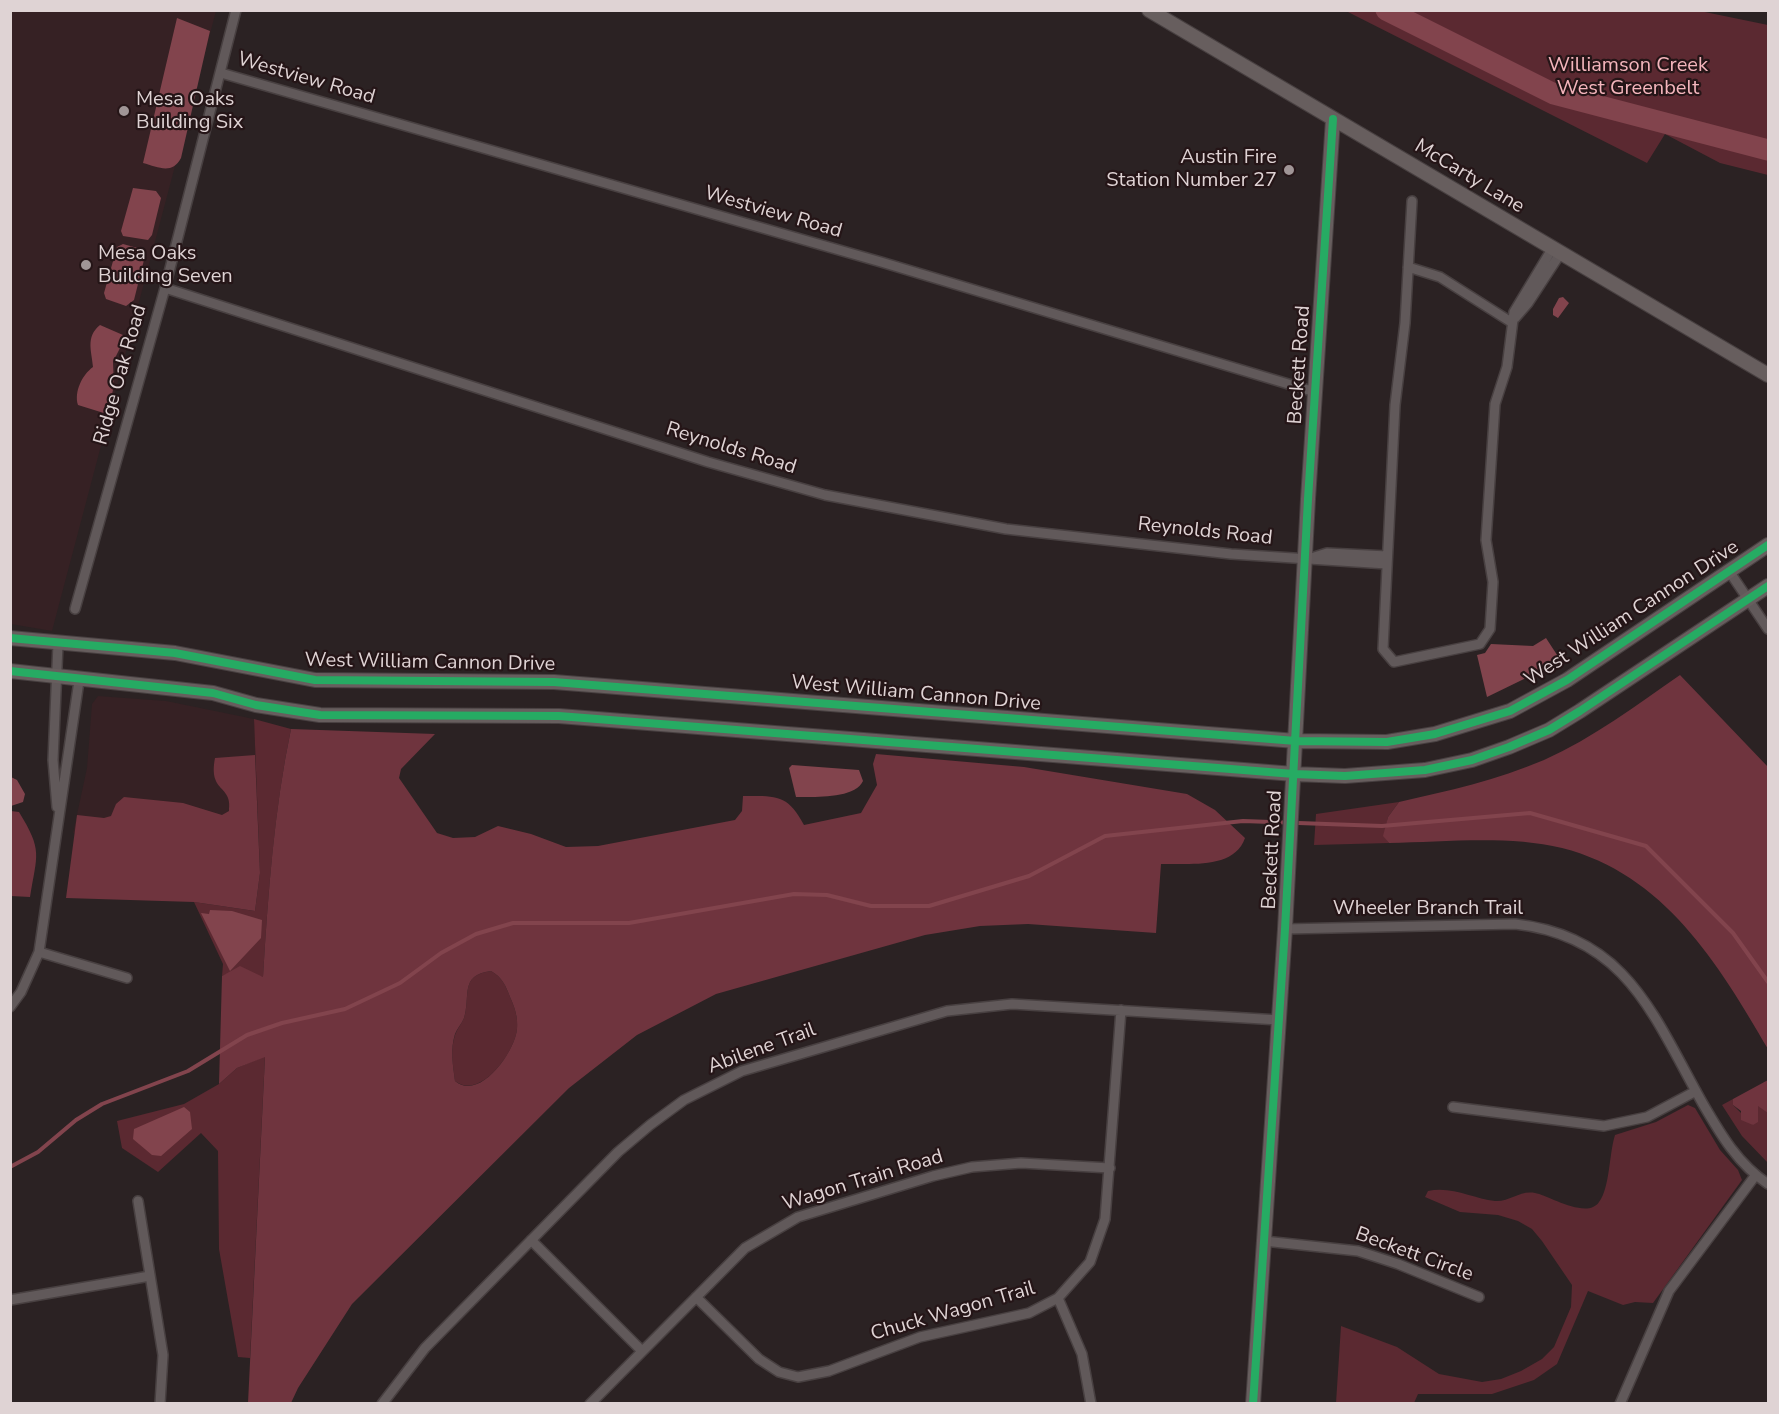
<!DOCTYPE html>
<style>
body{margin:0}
#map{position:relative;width:1779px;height:1414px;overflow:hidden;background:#2b2223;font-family:"Nunito Sans",sans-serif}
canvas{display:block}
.frame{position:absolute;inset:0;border:12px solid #dfd3d4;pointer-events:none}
</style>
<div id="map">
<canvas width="1779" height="1414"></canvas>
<div class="frame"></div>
</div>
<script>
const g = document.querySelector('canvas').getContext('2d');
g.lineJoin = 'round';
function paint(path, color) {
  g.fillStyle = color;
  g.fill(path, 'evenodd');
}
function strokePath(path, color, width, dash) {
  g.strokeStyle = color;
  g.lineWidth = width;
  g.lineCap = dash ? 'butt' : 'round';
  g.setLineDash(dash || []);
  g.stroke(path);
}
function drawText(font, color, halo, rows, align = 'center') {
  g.font = font + ' "Nunito Sans",sans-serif';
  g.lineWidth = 4.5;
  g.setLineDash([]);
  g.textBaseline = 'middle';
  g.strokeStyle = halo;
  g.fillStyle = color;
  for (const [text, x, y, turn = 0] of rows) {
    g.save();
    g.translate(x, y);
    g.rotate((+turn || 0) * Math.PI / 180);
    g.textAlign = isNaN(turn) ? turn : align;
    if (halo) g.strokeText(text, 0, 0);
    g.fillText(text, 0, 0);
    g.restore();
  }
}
const built = new Path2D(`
 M 11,11 L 216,11 L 52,631 L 11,624 Z
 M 98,696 L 166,701 L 254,719 L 258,811 L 73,833 L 87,768 L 92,704 Z`);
const green = new Path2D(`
 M 1695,10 L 1768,25 L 1768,175 L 1720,163 L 1665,134 L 1647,163 L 1346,11 Z
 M 254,719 L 291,729 C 274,810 268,895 263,977 L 229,973 L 222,976 L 223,964 L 194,902 L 255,911 L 260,873 Z
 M 1399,802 L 1388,817 L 1384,836 L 1389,843 L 1314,845 L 1316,814 Z
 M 491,971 C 502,977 506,986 510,997 C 515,1008 518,1017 517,1029 C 515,1052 480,1101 455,1081 C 453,1065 450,1050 455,1035 C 457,1029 462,1023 464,1018 C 471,996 459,975 491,971 Z
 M 265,1056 L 250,1358 L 238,1357 L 219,1249 L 218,1151 L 201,1133 L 158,1172 L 122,1148 L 117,1121 L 184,1104 L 219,1084 L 237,1068 Z
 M 1733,1099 L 1733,1105 L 1753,1125 L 1758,1106 L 1762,1106 L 1768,1113 L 1768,1163 L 1742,1136 L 1722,1105 Z
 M 1688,1105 L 1695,1108 L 1720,1150 L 1738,1170 L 1742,1180 L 1653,1303 L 1635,1302 L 1623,1305 L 1588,1291 L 1557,1364 L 1534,1380 L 1492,1394 L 1418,1394 L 1414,1403 L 1336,1403 L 1341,1326 L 1397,1347 L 1439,1374 L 1482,1382 L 1501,1379 L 1521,1371 L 1542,1359 L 1554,1347 L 1571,1307 L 1572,1285 L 1542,1241 L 1532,1229 L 1518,1221 L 1498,1215 L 1460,1212 L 1425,1197 L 1428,1191 C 1453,1186 1473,1199 1495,1201 C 1510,1202 1520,1190 1535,1193 C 1548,1195 1587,1220 1599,1202 C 1610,1188 1609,1154 1615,1135 L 1656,1122 Z`);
const forest = new Path2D(`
 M 1680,675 L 1768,767 L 1768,1049 C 1718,963 1664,874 1562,848 C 1509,835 1444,842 1389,843 L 1383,836 L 1388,817 L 1399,802 C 1448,791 1497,780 1544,760 C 1593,738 1637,705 1680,675 Z
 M 291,729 L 435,734 L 401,769 L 399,778 L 437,833 L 453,838 L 475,837 L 498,826 L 531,834 L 566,847 L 598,846 L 735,820 L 742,811 L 743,796 C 776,796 788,794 804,825 L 861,813 L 877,785 L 873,764 L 876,754 L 1024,767 L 1187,794 L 1215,810 L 1245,838 C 1234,870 1188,863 1161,864 L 1156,933 L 1028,924 L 980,926 L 925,935 L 716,994 L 637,1035 L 569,1088 L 352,1304 L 298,1388 L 291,1403 L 248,1403 L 265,1057 L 237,1068 L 219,1084 L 222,976 L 240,966 L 263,977 C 268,894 274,810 291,729 ZM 491,971 C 502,977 506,986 510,997 C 515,1008 518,1017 517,1029 C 515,1052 479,1102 455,1081 C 453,1065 450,1050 455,1034 C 457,1029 462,1023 464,1018 C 471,996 459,975 491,971 Z
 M 255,755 L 260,873 L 255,911 L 194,902 L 66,898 L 77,815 L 104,818 L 111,816 L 116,804 L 124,797 L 183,803 L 222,815 L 229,811 C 233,784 208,794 215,758 Z
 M 11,811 L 19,812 C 43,851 37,854 30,897 L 11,896 Z
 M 1768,1080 L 1768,1113 L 1758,1106 L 1758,1122 L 1753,1125 L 1741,1120 L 1741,1111 L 1733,1105 L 1733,1099 Z`);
const water = new Path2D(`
 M 177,18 L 210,31 L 181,158 C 172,175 158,167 143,163 Z
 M 133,188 L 156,191 L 161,198 L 152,235 L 148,240 L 123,236 L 121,231 Z
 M 123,244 L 141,249 L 145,256 L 134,300 L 126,306 L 106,299 L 104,293 L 117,247 Z
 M 1563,297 L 1569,303 L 1558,318 L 1553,315 L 1553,309 L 1559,298 Z
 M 100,325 L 123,335 L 122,344 L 113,362 L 114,386 L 107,414 L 78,405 C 74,392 82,375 93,367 C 92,352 85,337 100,325 Z
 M 1546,638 L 1561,661 L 1487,697 L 1477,655 L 1485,653 L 1491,644 L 1533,646 Z
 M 792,765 L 859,770 L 863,781 C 855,799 813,797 796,797 L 789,768 Z
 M 11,777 L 17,780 L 25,794 L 23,802 L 11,806 Z
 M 210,910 L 232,911 L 262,920 L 261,938 L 230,971 L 201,913 L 209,914 Z
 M 184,1107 L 190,1112 L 192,1129 L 161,1156 L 152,1155 L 133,1139 L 134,1129 Z`);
const stream = new Path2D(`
 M 10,1167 L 38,1152 L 76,1120 L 102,1104 L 188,1071 L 247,1035 L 282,1023 L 345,1009 L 400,983 L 441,953 L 476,934 L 513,923 L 629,923 L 794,894 L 827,895 L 871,906 L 929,906 L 1029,876 L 1105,836 L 1243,821 L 1382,826 L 1530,813 L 1646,846 L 1733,933 L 1768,982`);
const river = new Path2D(`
 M 1386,10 L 1554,94 L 1768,150`);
const street = new Path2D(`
 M 221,73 L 881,262 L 1315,392
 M 1412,201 L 1405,323 L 1395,405 L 1383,649 L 1394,662 L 1480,644 L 1490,629 L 1493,582 L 1486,540 L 1495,404 L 1507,367 L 1514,312 L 1552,249
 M 1408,267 L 1440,277 L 1511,322
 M 165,288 L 708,462 L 825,495 L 1006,529 L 1231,554 L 1387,564
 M 1515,318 L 1528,303 L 1560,254
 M 1308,559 L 1327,553 L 1387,556
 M 1729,571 L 1768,629
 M 75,609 L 165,288 L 236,10
 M 57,807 L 53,760 L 58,644
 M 1285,929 L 1515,924 C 1627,936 1654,1017 1703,1104 C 1721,1135 1738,1164 1768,1184
 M 39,952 L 127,978
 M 10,1007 L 21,992 L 39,952 L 79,681
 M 1453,1107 L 1604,1126 L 1647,1117 L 1696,1091
 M 138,1201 L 163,1355 L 160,1404
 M 531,1240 L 641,1350
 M 1264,1241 L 1358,1251 L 1398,1264 L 1479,1297
 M 696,1297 L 759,1359 L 779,1372 L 798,1377 L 829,1371 L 920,1337 L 1029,1313 L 1058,1298 L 1090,1262 L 1105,1219 L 1121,1010
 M 1058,1298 L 1082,1354 L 1091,1404
 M 10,1300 L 150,1276
 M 382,1404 L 425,1348 L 618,1152 L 650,1125 L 684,1100 L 742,1071 L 947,1011 L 1012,1004 L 1279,1020
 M 590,1404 L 745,1248 L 798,1217 L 933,1176 L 972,1167 L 1021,1163 L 1110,1168
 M 1620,1404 L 1669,1291 L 1755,1176`);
const secondary = new Path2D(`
 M 1149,10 L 1768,375
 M 10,638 L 175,653 L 315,680 L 554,682 L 1296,741 L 1387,742 L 1435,734 L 1510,711 L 1567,680 L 1768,545
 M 10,671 L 213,693 L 256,705 L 320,715 L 559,716 L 1294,774 L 1345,776 L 1425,770 L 1472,760 L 1509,747 L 1549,730 L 1580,711 L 1768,586
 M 1253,1404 L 1285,929 L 1308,499 L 1333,119`);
const cycleway = new Path2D(`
 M 10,638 L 175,653 L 315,680 L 554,682 L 1296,741 L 1387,742 L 1435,734 L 1510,711 L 1567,680 L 1768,545
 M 10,671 L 213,693 L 256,705 L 320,715 L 559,716 L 1294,774 L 1345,776 L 1425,770 L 1472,760 L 1509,747 L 1549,730 L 1580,711 L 1768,586
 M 1253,1404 L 1285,929 L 1308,499 L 1333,119`);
const markers = [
 [124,111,6,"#a09596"],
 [1289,170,6,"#a09596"],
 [86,265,6,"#a09596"]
];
const parkNames = [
 ["Williamson Creek",1628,66],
 ["West Greenbelt",1628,89]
];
const streetNames = [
 ["Westview Road",306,79,16],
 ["McCarty Lane",1469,177,31],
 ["Westview Road",773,213,16],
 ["Beckett Road",1300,365,-86],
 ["Ridge Oak Road",121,375,-74],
 ["Reynolds Road",731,449,17],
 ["Reynolds Road",1205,532,6],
 ["West William Cannon Drive",1632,614,-33],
 ["West William Cannon Drive",430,663,1],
 ["West William Cannon Drive",916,694,5],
 ["Beckett Road",1273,850,-87],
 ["Wheeler Branch Trail",1428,909],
 ["Abilene Trail",762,1049,-20],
 ["Wagon Train Road",863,1181,-17],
 ["Beckett Circle",1414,1255,20],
 ["Chuck Wagon Trail",953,1312,-16]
];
const poiNames = [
 ["Mesa Oaks",136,100],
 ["Building Six",136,123],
 ["Austin Fire",1277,158,"right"],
 ["Station Number 27",1277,181,"right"],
 ["Mesa Oaks",98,254],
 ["Building Seven",98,277]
];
paint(built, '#362124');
paint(green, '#5b2931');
paint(forest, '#6f343e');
paint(water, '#82444d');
strokePath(stream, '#82444d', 4);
strokePath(river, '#82444d', 21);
strokePath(street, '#484041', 12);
strokePath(secondary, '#484041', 16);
strokePath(street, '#61595a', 9);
strokePath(secondary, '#675e5e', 14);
strokePath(cycleway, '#26ab63', 8);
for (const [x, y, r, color] of markers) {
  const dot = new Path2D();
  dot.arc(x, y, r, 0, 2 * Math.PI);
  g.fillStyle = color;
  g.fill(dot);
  strokePath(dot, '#251517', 2);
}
drawText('20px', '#f4b5bc', '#251517', parkNames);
drawText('20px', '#dfd3d4', '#251517', streetNames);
drawText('20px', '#dfd3d4', '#251517', poiNames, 'left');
</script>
